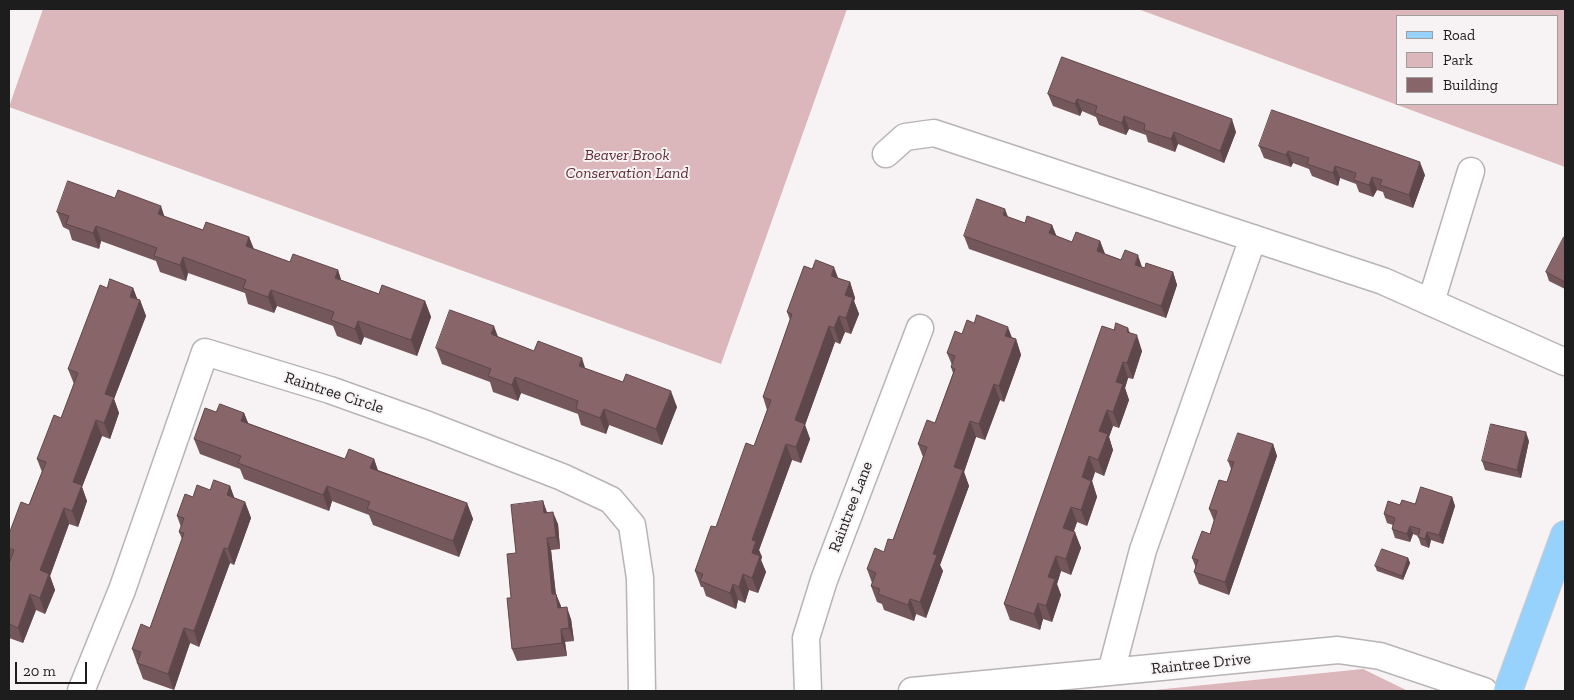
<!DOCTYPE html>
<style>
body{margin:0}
#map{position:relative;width:1574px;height:700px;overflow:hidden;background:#f7f2f3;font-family:"Zilla Slab",serif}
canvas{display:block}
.frame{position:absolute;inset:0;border:10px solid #1e1d1d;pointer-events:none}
.legend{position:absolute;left:1396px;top:15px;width:162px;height:90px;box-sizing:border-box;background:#f7f2f3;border:1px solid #a09d9d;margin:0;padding:6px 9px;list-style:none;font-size:15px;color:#1e1d1d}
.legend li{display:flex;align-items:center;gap:10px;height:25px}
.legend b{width:25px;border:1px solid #a09d9d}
.scale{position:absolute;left:15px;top:662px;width:72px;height:22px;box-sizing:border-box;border:2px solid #1e1d1d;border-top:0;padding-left:6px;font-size:15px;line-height:18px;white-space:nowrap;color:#1e1d1d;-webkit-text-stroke:4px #f7f2f3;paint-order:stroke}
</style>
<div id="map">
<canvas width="1574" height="700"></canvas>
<div class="frame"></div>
<ul class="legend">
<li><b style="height:6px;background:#96d2fc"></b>Road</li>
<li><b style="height:14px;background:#dbb6ba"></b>Park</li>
<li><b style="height:14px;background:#876569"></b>Building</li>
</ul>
<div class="scale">20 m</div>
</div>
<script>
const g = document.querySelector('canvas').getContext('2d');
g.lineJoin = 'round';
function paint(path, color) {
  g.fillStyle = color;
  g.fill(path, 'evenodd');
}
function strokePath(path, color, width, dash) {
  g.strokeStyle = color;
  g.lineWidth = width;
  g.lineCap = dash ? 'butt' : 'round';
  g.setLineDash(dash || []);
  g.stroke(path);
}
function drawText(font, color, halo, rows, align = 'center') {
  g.font = font + ' "Zilla Slab",serif';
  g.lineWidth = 4;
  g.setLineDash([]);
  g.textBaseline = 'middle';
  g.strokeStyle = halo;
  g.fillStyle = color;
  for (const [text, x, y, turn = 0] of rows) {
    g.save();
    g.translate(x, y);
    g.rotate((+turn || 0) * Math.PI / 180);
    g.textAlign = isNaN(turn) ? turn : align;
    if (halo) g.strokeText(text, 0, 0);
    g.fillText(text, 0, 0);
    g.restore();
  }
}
const green = new Path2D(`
 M 43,9 L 847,9 L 721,364 L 9,107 Z
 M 1138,9 L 1565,9 L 1565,167 ZM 1398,16 L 1558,16 L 1558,104 L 1398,104 Z
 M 1363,669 L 1408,691 L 1145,691 Z`);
const minor = new Path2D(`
 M 886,154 L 905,137 L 934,133 L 1383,281 L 1565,362
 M 1431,302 L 1471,171
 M 1111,672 L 1143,550 L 1253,238
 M 81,691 L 122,590 L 205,352 L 330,390 L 428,425 L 562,477 L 611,500 L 632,525 L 640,578 L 642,691
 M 808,691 L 806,638 L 824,580 L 920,328
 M 912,691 L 1338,650 L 1380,656 L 1484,691`);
const major = new Path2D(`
 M 1508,691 L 1565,535`);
const wall = new Path2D(`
 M 1062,57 L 1236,132 L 1224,163 L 1178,144 L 1175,152 L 1148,142 L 1146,135 L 1129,129 L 1126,135 L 1099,125 L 1096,117 L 1082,111 L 1080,116 L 1053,106 L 1048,94 Z
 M 1259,146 L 1425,175 L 1413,208 L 1385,198 L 1383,192 L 1377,190 L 1373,197 L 1359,192 L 1356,184 L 1340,178 L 1338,186 L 1312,176 L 1309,169 L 1293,163 L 1291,167 L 1264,158 Z
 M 57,212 L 165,217 L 203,230 L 249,237 L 254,249 L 290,262 L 338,270 L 341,280 L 379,294 L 425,301 L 431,317 L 417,356 L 364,337 L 361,345 L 337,336 L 333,326 L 277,306 L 274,313 L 248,304 L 245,293 L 188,273 L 186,281 L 160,272 L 156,261 L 101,241 L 99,249 L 72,240 L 69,230 L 63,227 Z
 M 1008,217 L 1025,223 L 1052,225 L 1056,236 L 1072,242 L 1100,241 L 1105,254 L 1145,268 L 1173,272 L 1177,285 L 1166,318 L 969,249 L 964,236 Z
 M 1565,237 L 1565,289 L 1549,281 L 1546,272 Z
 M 838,278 L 850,282 L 855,298 L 854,301 L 859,314 L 851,334 L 845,332 L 840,344 L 835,342 L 805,425 L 810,439 L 801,463 L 792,460 L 759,550 L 762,557 L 761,560 L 766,572 L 758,593 L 749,590 L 745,603 L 738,600 L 736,609 L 706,596 L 703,587 L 701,587 L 695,571 L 754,446 L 767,410 L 763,397 L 790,320 L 787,312 Z
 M 107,288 L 133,288 L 137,299 L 140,300 L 146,316 L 114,399 L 119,413 L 110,439 L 102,436 L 82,487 L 87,501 L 78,527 L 69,524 L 50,576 L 55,590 L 45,614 L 36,610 L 23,643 L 9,638 L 9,564 L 10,562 L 9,559 L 9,534 L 29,505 L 42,472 L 37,459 L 61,418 L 74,384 L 68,369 Z
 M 974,323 L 1016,339 L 1021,355 L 1004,402 L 1000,400 L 985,440 L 976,437 L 964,472 L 969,486 L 940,565 L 943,571 L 926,618 L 916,614 L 914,621 L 884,610 L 882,604 L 877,602 L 871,586 L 872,583 L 867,569 L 884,552 L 893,540 L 923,457 L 918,444 L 935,423 L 953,373 L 951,367 L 952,365 L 947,353 L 962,334 Z
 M 1128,328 L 1130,333 L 1142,351 L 1133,379 L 1128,378 L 1125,388 L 1129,400 L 1119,428 L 1113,426 L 1109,437 L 1113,450 L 1104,476 L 1095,472 L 1092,481 L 1097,497 L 1087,526 L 1077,522 L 1074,531 L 1081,548 L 1071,575 L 1061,571 L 1057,584 L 1061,595 L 1052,622 L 1043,619 L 1040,630 L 1010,620 L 1004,604 L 1114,330 Z
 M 498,337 L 534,351 L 585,368 L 677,407 L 662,445 L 609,425 L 606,434 L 581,425 L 578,414 L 521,393 L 518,401 L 493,392 L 490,382 L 442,364 L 436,348 Z
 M 216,412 L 244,413 L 248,423 L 345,459 L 374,459 L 378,470 L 467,503 L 473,519 L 459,557 L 373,525 L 369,515 L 332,501 L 329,511 L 244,479 L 240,469 L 200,454 L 194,439 Z
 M 1529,441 L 1521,478 L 1485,470 L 1482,461 Z
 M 1273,444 L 1277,456 L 1229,595 L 1199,584 L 1194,572 L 1196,568 L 1192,558 L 1210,534 L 1214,521 L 1209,509 L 1227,482 L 1231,469 L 1228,461 Z
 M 230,486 L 234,498 L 245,502 L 251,518 L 234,565 L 230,563 L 199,647 L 190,643 L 174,690 L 143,679 L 132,649 L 150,628 L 182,539 L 179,532 L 181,527 L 177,516 L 193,497 L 210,490 Z
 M 1452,497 L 1455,506 L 1443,544 L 1431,540 L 1429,548 L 1421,545 L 1418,536 L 1413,534 L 1410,542 L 1395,538 L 1392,529 L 1393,525 L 1387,523 L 1384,514 L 1400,505 L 1415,504 Z
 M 543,501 L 547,512 L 558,524 L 560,549 L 551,550 L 556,594 L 561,607 L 571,619 L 574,641 L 565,642 L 567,656 L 517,661 L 512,649 L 516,553 Z
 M 1408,558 L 1410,563 L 1403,580 L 1377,571 L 1375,566 Z`);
const shadedWall = new Path2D(`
 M 1077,99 L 1082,111 L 1080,116 L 1075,104 Z
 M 1124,116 L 1129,129 L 1126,135 L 1122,123 Z
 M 1232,119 L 1236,132 L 1224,163 L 1220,151 Z
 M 1174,132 L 1178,144 L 1175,152 L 1171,139 Z
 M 1288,151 L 1293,163 L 1291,167 L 1286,155 Z
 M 1420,162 L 1425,175 L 1413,208 L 1409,195 Z
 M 1335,166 L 1340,178 L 1338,186 L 1333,173 Z
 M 1372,177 L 1377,190 L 1373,197 L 1369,185 Z
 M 161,206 L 166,221 L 158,214 Z
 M 1005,209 L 1010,222 L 1003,215 Z
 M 1052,225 L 1057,237 L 1049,233 Z
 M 96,226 L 101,241 L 99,249 L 93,233 Z
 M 249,237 L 255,253 L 246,246 Z
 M 1100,241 L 1105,254 L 1101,264 L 1097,251 Z
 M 1138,255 L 1142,267 L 1135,265 Z
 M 183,257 L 188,273 L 186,281 L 180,265 Z
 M 834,267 L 840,283 L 831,276 Z
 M 338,270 L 343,286 L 335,278 Z
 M 1173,272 L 1177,285 L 1166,318 L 1161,306 Z
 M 850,282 L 855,298 L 854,301 L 859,314 L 851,334 L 846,318 L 845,295 Z
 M 133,288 L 139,303 L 130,297 Z
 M 271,290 L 277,306 L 274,313 L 268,297 Z
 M 140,300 L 146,316 L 114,399 L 119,413 L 110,439 L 104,423 L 105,394 Z
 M 425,301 L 431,317 L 417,356 L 411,340 Z
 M 839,316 L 845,332 L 840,344 L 834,328 Z
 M 358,321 L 364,337 L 361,345 L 355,329 Z
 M 494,326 L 500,342 L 491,334 Z
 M 829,326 L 835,342 L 805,425 L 810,439 L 801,463 L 796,447 L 795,420 Z
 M 1008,327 L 1014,343 L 1005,336 Z
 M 1137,335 L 1142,351 L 1133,379 L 1127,363 Z
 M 1016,339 L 1021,355 L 1004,402 L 999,386 Z
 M 582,358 L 587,374 L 579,366 Z
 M 1123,362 L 1128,378 L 1125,388 L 1129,400 L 1119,428 L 1113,412 L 1116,382 Z
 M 515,377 L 521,393 L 518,401 L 512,385 Z
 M 994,384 L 1000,400 L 985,440 L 979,424 Z
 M 671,391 L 677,407 L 662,445 L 656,429 Z
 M 604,409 L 609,425 L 606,434 L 600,418 Z
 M 1107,410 L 1113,426 L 1109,437 L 1113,450 L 1104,476 L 1098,460 L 1099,431 Z
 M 244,413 L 250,428 L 241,421 Z
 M 96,420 L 102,436 L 82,487 L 87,501 L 78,527 L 72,511 L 73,482 Z
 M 970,421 L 976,437 L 964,472 L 969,486 L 940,565 L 943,571 L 926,618 L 920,602 L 933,554 L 954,467 Z
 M 1526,432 L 1529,441 L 1521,478 L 1517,470 Z
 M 786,444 L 792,460 L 759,550 L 762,557 L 761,560 L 766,572 L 758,593 L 752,578 L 752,540 Z
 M 1273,444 L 1277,456 L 1229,595 L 1225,582 Z
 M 1089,456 L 1095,472 L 1092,481 L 1097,497 L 1087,526 L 1081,510 L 1082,477 Z
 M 374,459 L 379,475 L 370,468 Z
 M 230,486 L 236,502 L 227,495 Z
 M 327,486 L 332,501 L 329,511 L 323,495 Z
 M 1452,497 L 1455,506 L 1443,544 L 1439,535 Z
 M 543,501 L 547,514 L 544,513 Z
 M 245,502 L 251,518 L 234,565 L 228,549 Z
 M 467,503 L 473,519 L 459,557 L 453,541 Z
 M 1071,507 L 1077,522 L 1069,544 L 1063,528 Z
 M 64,508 L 69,524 L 50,576 L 55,590 L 45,614 L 40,598 L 40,570 Z
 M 553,512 L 558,524 L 560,549 L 556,537 Z
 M 1410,526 L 1413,534 L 1410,542 L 1407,534 Z
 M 1075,532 L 1081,548 L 1071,575 L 1066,559 Z
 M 1427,532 L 1431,540 L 1429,548 L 1425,539 Z
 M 547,538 L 551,550 L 557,607 L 552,594 Z
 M 224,548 L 230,563 L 199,647 L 194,631 Z
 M 1056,556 L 1061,571 L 1057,584 L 1061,595 L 1052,622 L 1046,606 L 1048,577 Z
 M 1408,558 L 1410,563 L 1403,580 L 1402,576 Z
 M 743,574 L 749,590 L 745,603 L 739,587 Z
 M 733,584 L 738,600 L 736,609 L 730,593 Z
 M 30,594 L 36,610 L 23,643 L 18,628 Z
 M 556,594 L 561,606 L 562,620 L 558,608 Z
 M 910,599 L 916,614 L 914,621 L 908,605 Z
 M 1038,603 L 1043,619 L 1040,630 L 1034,614 Z
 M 567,607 L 571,619 L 574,641 L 569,628 Z
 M 184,628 L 190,643 L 174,690 L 168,674 Z
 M 561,629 L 565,642 L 567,656 L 562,643 Z`);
const building = new Path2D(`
 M 1062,57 L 1232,119 L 1220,151 L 1174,132 L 1171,139 L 1144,130 L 1145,124 L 1124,116 L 1122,123 L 1095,113 L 1097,106 L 1077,99 L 1075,104 L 1048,94 Z
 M 1272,110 L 1420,162 L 1409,195 L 1380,185 L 1382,180 L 1372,177 L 1369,185 L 1354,180 L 1356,173 L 1335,166 L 1333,173 L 1307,164 L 1309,158 L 1288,151 L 1286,155 L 1259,146 Z
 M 68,181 L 115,198 L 118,190 L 161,206 L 158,214 L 203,230 L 206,222 L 249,237 L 246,246 L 290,262 L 293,254 L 338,270 L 335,278 L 379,294 L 382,285 L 425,301 L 411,340 L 358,321 L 355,329 L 331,320 L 334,312 L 271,290 L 268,297 L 243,288 L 246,280 L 183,257 L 180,265 L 154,256 L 157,248 L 96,226 L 93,233 L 66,224 L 69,216 L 57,212 Z
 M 977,199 L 1005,209 L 1003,215 L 1025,223 L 1027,216 L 1052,225 L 1049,233 L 1072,242 L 1076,232 L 1100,241 L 1097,251 L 1121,260 L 1125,250 L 1138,255 L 1135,265 L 1145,268 L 1146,263 L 1173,272 L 1161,306 L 964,236 Z
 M 1564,237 L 1565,237 L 1565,282 L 1546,272 Z
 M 816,260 L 834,267 L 831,276 L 850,282 L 845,295 L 853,298 L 846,318 L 839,316 L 834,328 L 829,326 L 795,420 L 805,424 L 796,447 L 786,444 L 752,540 L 756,541 L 752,553 L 760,556 L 752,578 L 743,574 L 739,587 L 733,584 L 730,593 L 700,581 L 703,574 L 695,571 L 711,526 L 716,527 L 746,443 L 754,446 L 771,400 L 763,397 L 792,314 L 787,312 L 804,266 L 812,269 Z
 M 110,279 L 133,288 L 130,297 L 140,300 L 105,394 L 114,397 L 104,423 L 96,420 L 73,482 L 82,485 L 72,511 L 64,508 L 40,570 L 49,574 L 40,598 L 30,594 L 18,628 L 9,624 L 9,564 L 14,550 L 9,548 L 9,534 L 21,502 L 29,505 L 46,462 L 37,459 L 54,415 L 61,418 L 78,373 L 68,369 L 100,285 L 107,288 Z
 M 450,310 L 494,326 L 491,334 L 534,351 L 538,341 L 582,358 L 579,366 L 623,382 L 626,374 L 671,391 L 656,429 L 604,409 L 600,418 L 576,409 L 578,401 L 515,377 L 512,385 L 488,376 L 491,369 L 436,348 Z
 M 977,315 L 1008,327 L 1005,336 L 1016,339 L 999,386 L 994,384 L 979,424 L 970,421 L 954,467 L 963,470 L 933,554 L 937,555 L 920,602 L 910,599 L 908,605 L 878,594 L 880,589 L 871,586 L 876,573 L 867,569 L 875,548 L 884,552 L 888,539 L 893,540 L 927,447 L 918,444 L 927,420 L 935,423 L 955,369 L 951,367 L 955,356 L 947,353 L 955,331 L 962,334 L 967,320 L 974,323 Z
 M 1116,323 L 1128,328 L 1127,332 L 1137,335 L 1127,363 L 1123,362 L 1116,382 L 1123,384 L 1113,412 L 1107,410 L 1099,431 L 1108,434 L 1098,460 L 1089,456 L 1082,477 L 1091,481 L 1081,510 L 1071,507 L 1063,528 L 1075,532 L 1066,559 L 1056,556 L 1048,577 L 1055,579 L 1046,606 L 1038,603 L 1034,614 L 1004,604 L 1102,326 L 1114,330 Z
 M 220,404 L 244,413 L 241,421 L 345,459 L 349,449 L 374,459 L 370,468 L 467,503 L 453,541 L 367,509 L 370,502 L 327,486 L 323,495 L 238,463 L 241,456 L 194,439 L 205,408 L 216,412 Z
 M 1491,424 L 1526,432 L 1517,470 L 1482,461 Z
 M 1238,433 L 1273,444 L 1225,582 L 1194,572 L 1198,560 L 1192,558 L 1202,531 L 1210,534 L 1217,511 L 1209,509 L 1219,480 L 1227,482 L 1234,462 L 1228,461 Z
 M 214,480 L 230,486 L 227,495 L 245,502 L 228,549 L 224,548 L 194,631 L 184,628 L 168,674 L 137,663 L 141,652 L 132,649 L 141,624 L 150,628 L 184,533 L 179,532 L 184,518 L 177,516 L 185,494 L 193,497 L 197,485 L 210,490 Z
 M 1421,487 L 1452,497 L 1439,535 L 1427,532 L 1425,539 L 1418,537 L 1420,529 L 1410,526 L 1407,534 L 1392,529 L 1395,518 L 1384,514 L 1388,501 L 1400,505 L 1402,500 L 1415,504 Z
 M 543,501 L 544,513 L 553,512 L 556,537 L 547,538 L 552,594 L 556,594 L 558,608 L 567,607 L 569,628 L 561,629 L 562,643 L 512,649 L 507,598 L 511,598 L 507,554 L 516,553 L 511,505 Z
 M 1382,549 L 1408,558 L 1402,576 L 1375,566 Z`);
const parkNames = [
 ["Beaver Brook",627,155],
 ["Conservation Land",627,173]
];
const streetNames = [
 ["Raintree Circle",334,393,18],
 ["Raintree Lane",851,507,-69],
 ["Raintree Drive",1201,664,-6]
];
paint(green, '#dbb6ba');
strokePath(minor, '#b8b4b5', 29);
strokePath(major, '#cecdcd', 30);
strokePath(minor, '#fff', 26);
strokePath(major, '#96d2fc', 28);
paint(wall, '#74575a');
paint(shadedWall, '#5e474a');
paint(building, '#876569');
strokePath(building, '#5e474a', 1);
drawText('italic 16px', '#5f2c35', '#f7f2f3', parkNames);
drawText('16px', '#1e1d1d', '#f7f2f3', streetNames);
</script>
